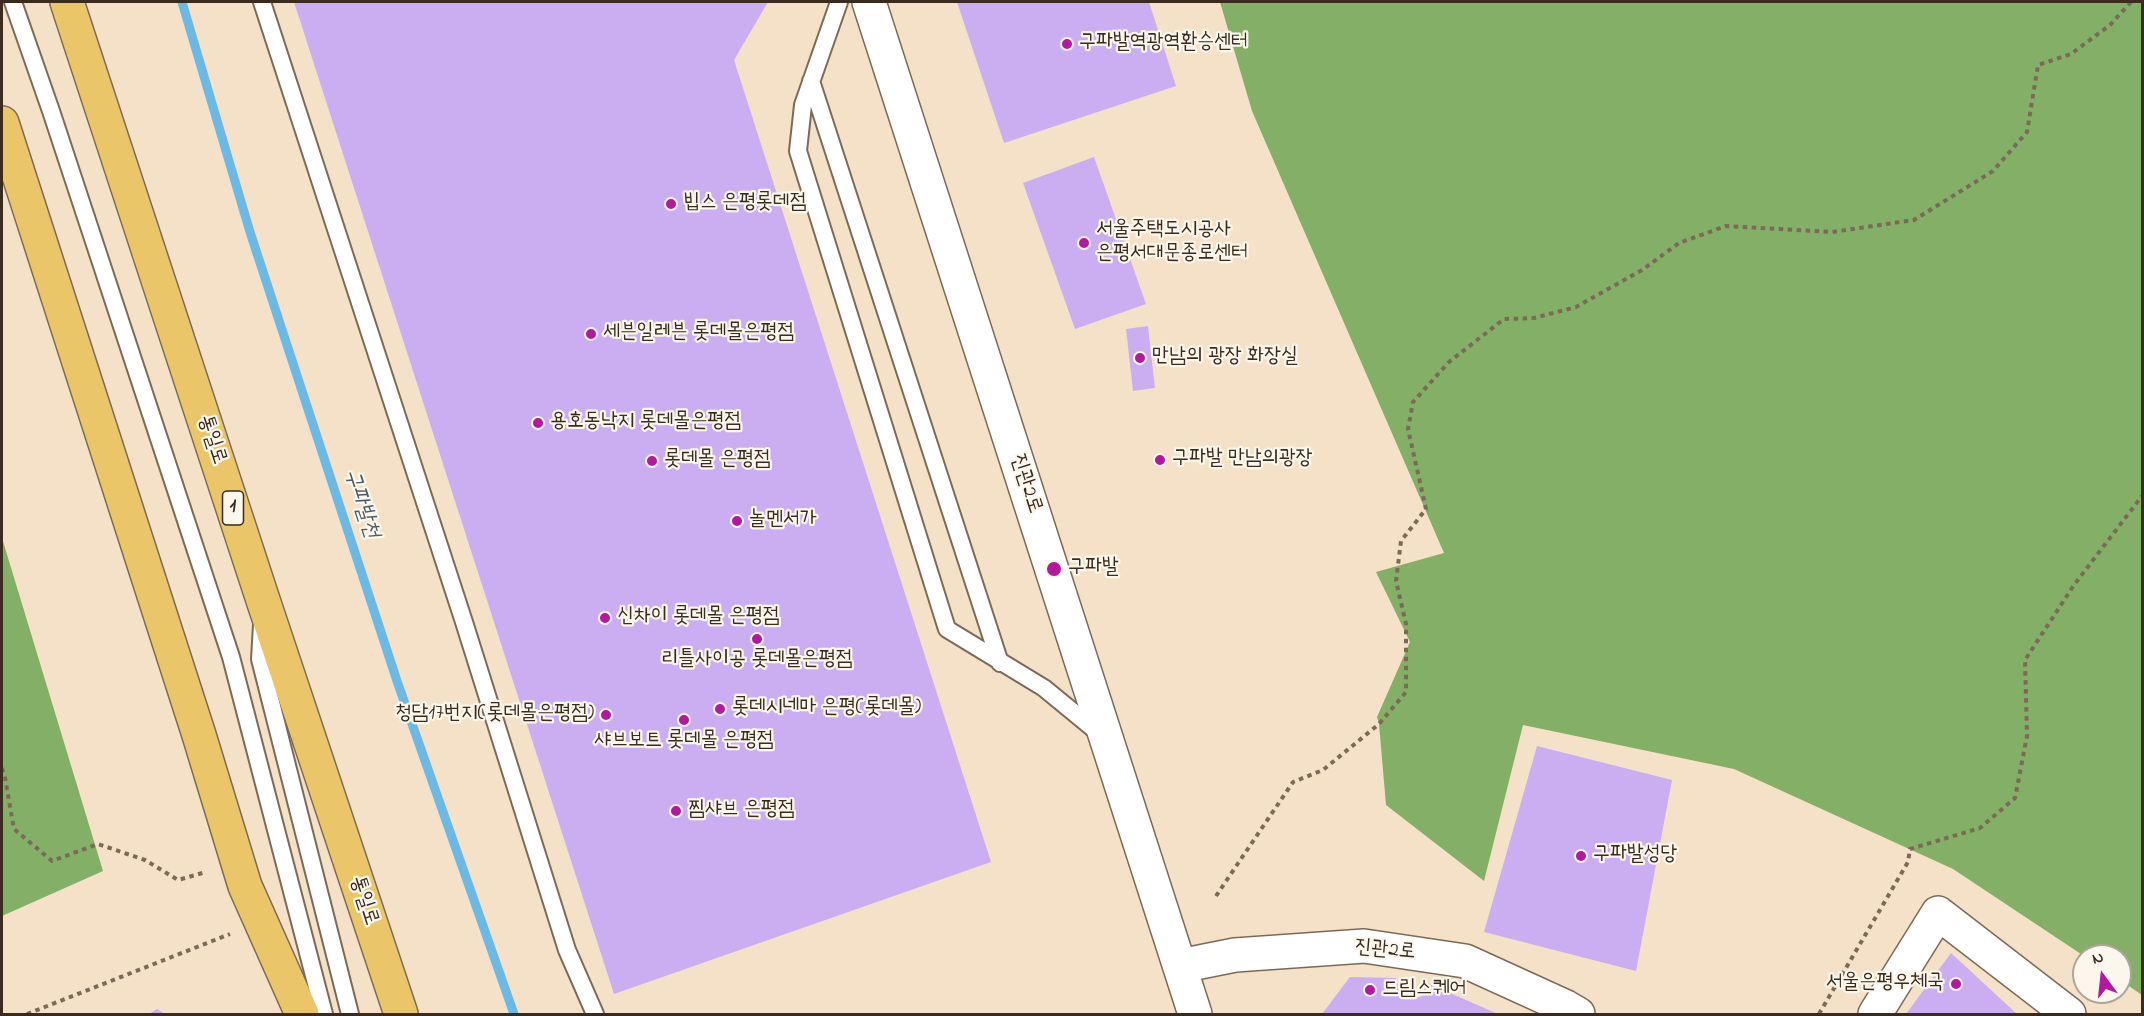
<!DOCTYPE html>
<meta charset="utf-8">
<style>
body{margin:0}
#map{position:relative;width:2144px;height:1016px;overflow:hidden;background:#f5e1c7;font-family:"Indie Flower",sans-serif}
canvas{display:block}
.frame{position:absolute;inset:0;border:3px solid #3b2a1e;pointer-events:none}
.north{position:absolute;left:2072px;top:944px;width:60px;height:60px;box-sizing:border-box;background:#fbf7ec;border:2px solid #aea59a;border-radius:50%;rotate:345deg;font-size:16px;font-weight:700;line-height:24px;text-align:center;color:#3b2a1e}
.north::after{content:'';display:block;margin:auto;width:21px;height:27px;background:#b5179e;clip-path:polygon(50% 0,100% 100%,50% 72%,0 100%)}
</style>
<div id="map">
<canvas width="2144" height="1016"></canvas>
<div class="frame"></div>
<div class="north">N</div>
</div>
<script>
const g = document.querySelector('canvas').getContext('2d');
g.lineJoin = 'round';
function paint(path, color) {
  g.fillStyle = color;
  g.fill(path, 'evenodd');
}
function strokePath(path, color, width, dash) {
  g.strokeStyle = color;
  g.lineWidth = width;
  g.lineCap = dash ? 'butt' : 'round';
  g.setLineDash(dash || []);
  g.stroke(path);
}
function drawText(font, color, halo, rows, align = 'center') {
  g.font = font + ' "Indie Flower","Poor Story",sans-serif';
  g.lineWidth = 4.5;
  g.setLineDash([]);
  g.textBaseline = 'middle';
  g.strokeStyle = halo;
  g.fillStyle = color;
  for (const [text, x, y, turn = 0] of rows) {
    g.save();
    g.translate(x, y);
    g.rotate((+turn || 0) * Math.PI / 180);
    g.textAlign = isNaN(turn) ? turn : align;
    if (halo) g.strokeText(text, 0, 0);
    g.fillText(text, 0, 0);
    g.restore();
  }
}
const forest = new Path2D(`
 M 1220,2 L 2142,2 L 2142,995 L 2120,980 L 2120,956 L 2084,956 L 1953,869 L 1734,769 L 1523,725 L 1484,881 L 1386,805 L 1379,724 L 1377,717 L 1410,642 L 1376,572 L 1444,553 L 1252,111 Z
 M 2,538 L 103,871 L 2,916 Z`);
const stream = new Path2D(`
 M 182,2 L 250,232 L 397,681 L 514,1014`);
const building = new Path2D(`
 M 294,2 L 768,2 L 734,60 L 991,862 L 614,994 Z
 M 957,2 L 1149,2 L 1176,86 L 1004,143 Z
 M 1094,157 L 1146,304 L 1075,329 L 1023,183 Z
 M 1148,326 L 1155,388 L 1133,391 L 1126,329 Z
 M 1537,746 L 1672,780 L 1636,971 L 1484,932 Z
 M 1951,953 L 2017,1014 L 1906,1014 Z
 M 1350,977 L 1396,978 L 1401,998 L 1421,997 L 1427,983 L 1498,1014 L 1322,1014 Z
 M 157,1009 L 165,1014 L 149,1014 Z`);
const path = new Path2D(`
 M 2,768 L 5,778 L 14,829 L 52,861 L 98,844 L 145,860 L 178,880 L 206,872
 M 1216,896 L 1293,782 L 1323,770 L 1379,724 L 1406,692 L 1406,624 L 1396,581 L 1401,541 L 1426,509 L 1408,429 L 1413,402 L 1449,362 L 1504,319 L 1534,318 L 1576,307 L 1642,270 L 1679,243 L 1726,226 L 1832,232 L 1914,220 L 1993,171 L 2027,132 L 2038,65 L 2071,54 L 2110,25 L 2131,2
 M 27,1014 L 230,934
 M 1819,1014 L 1908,862 L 1910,849 L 1980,828 L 2015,798 L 2027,736 L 2025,660 L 2074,585 L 2142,496`);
const service = new Path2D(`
 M 13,2 L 51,111 L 231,657 L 324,1014
 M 262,2 L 464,622 L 567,950 L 595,1014
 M 839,2 L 803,105 L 798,151 L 947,629 L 1044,688 L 1100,734
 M 811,81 L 1000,663
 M 262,625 L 260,659 L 350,1014`);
const minor = new Path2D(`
 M 1180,966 L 1235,955 L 1364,946 L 1465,961 L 1566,1007 L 1578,1014
 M 1875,1014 L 1938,913 L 2069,1014`);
const tertiary = new Path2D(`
 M 869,2 L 1195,1014`);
const primary = new Path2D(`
 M 67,2 L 264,603 L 401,1014
 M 2,123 L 199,735 L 245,886 L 302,1014`);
const markers = [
 [1067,44,6,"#b5179e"],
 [671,204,6,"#b5179e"],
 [1084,243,6,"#b5179e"],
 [591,334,6,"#b5179e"],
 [1140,358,6,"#b5179e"],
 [538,423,6,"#b5179e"],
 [1160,460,6,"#b5179e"],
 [652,461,6,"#b5179e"],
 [737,521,6,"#b5179e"],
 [1054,569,8,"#b5179e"],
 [605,618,6,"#b5179e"],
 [757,639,6,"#b5179e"],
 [720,709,6,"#b5179e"],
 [606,715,6,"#b5179e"],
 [684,720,6,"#b5179e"],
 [676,811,6,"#b5179e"],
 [1581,856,6,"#b5179e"],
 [1956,984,6,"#b5179e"],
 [1370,990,6,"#b5179e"]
];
const shields = [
 [233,508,21]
];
const shieldNames = [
 ["1",233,508]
];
const poiNames = [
 ["구파발역광역환승센터",1079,44],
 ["빕스 은평롯데점",683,204],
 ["서울주택도시공사",1096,231],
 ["은평서대문종로센터",1096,255],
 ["세븐일레븐 롯데몰은평점",603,334],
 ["만남의 광장 화장실",1152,358],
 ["용호동낙지 롯데몰은평점",550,423],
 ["구파발 만남의광장",1172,460],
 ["롯데몰 은평점",664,461],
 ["놀멘서가",749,521],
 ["구파발",1068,569],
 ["신차이 롯데몰 은평점",617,618],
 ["리틀사이공 롯데몰은평점",757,661,"center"],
 ["롯데시네마 은평(롯데몰)",732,709],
 ["청담17번지(롯데몰은평점)",594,715,"right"],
 ["샤브보트 롯데몰 은평점",684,742,"center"],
 ["찜샤브 은평점",688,811],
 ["구파발성당",1593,856],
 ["서울은평우체국",1944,984,"right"],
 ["드림스퀘어",1382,990]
];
const streetNames = [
 ["통일로",211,440,72],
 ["진관2로",1025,484,72],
 ["통일로",363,901,72],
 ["진관2로",1385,951,5]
];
const waterNames = [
 ["구파발천",360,504,72]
];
paint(forest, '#83af67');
strokePath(stream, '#6abae5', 9);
paint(building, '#cbadf2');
strokePath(service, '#7c6a59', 20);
strokePath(minor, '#7c6a59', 36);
strokePath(tertiary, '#7c6a59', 36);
strokePath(primary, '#7c6a59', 36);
strokePath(path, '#7c6a59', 4, [4.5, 4.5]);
strokePath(service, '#fff', 16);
strokePath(minor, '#fff', 33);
strokePath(tertiary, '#fff', 33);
strokePath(primary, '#ebc669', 33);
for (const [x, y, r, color] of markers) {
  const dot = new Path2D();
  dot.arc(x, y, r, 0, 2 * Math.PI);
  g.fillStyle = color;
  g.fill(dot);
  strokePath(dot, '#fbf7ec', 2);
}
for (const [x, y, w] of shields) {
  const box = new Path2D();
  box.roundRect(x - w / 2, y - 17, w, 34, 4.5);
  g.fillStyle = '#fbf7ec';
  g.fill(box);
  strokePath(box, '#3b2a1e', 1.5);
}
drawText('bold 20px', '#3b2a1e', null, shieldNames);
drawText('21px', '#3b2a1e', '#fbf7ec', poiNames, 'left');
drawText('21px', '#3b2a1e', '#fbf7ec', streetNames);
drawText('italic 22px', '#4b5c64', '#fbf7ec', waterNames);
</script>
